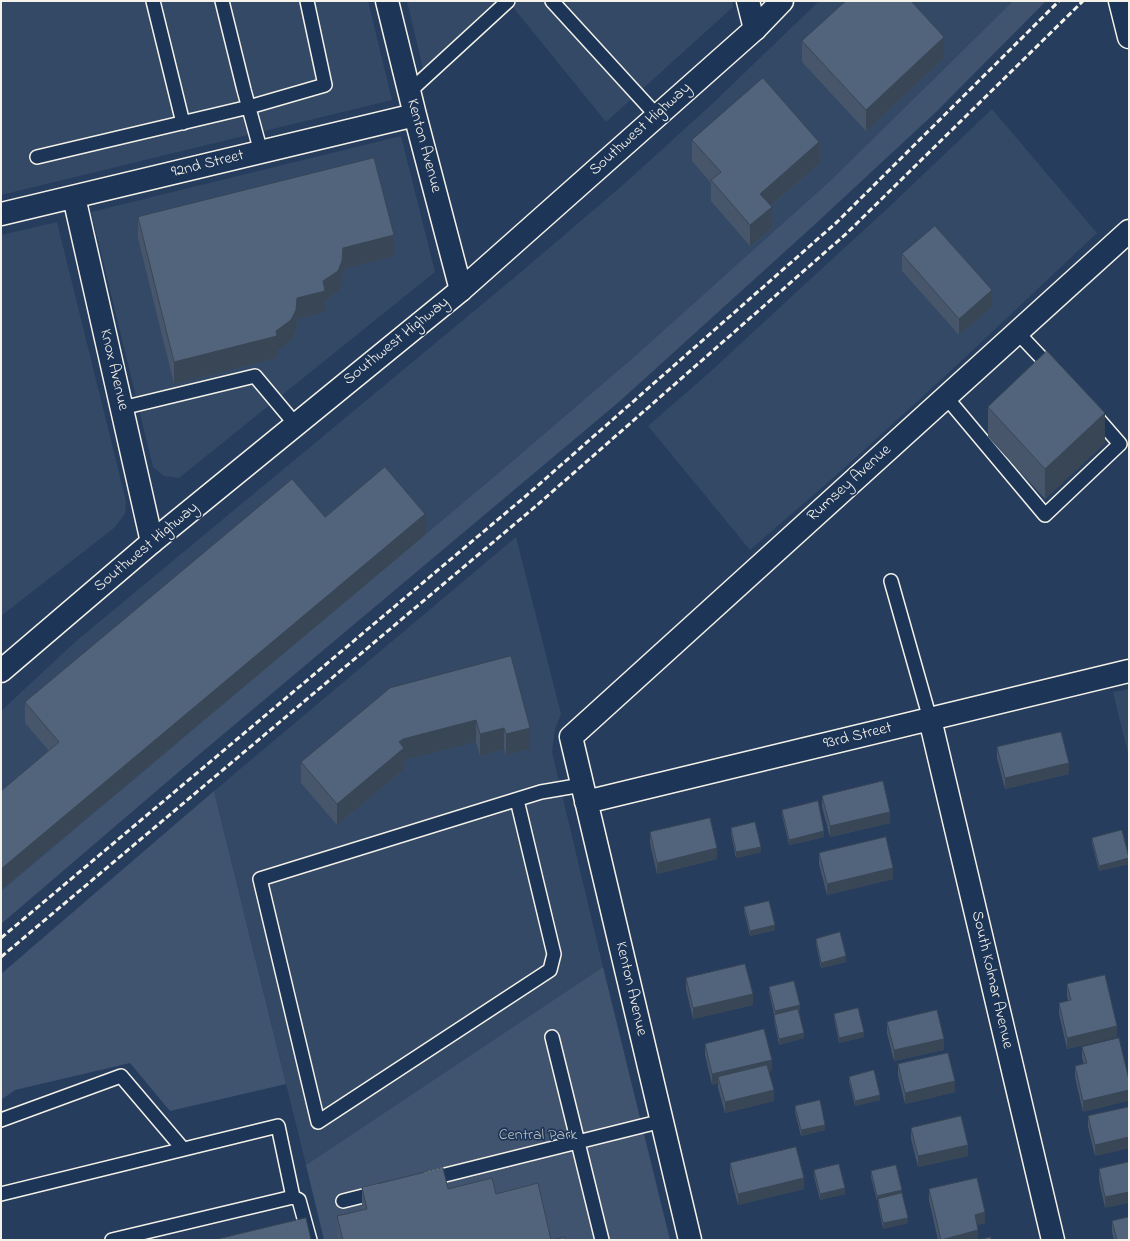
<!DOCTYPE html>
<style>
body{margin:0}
#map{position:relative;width:1130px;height:1241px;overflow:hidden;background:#263d5d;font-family:"Indie Flower",sans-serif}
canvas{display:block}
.frame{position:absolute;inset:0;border:2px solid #f4f1e8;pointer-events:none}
</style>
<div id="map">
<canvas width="1130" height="1241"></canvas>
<div class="frame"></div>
</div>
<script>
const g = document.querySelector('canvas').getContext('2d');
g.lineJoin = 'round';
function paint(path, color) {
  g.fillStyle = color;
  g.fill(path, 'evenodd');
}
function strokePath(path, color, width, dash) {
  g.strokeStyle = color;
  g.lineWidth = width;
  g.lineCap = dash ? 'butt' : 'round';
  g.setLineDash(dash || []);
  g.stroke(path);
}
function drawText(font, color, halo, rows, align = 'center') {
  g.font = font + ' "Indie Flower",sans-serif';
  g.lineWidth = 3.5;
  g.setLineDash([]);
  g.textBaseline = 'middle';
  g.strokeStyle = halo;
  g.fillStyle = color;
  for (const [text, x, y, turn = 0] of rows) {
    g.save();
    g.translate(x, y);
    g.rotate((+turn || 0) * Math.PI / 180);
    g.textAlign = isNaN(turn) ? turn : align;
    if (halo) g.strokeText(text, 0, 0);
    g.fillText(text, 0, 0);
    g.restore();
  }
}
const built = new Path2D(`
 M 1,1 L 368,1 L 392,100 L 1,195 Z
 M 407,1 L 732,1 L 733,7 L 606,122 L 508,1 L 425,77 Z
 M 819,1 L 1013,1 L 831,180 L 635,356 L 502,470 L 1,891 L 1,711 L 75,642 L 515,277 L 624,184 L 712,104 Z
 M 992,109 L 1097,233 L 956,366 L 841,471 L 750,550 L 648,426 L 710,372 L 791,297 L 890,206 Z
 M 401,136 L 435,272 L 179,478 L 164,476 L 153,467 L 91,212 Z
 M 57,222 L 126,501 L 125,514 L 114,528 L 1,616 L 1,235 Z
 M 516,537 L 561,714 L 555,729 L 552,752 L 603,967 L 306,1165 L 214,791 Z
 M 1129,689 L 1129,758 L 1113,692 Z`);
const green = new Path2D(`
 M 1013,1 L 1046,1 L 936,112 L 812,227 L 620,401 L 195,758 L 1,924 L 1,891 L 502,470 L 635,356 L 831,180 Z
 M 214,791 L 286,1084 L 170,1111 L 130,1063 L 15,1090 L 1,1100 L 1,974 Z
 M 603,967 L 670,1240 L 324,1240 L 306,1165 Z`);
const service = new Path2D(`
 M 153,1 L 183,123
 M 222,1 L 244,90 L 261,152
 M 552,1 L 657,116
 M 409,92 L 508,1
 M 37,157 L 249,107 L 325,85 L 307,1
 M 1017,332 L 1053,370
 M 946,397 L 1045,515 L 1120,444 L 1094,414
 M 122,408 L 255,376 L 296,425
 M 891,581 L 930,719
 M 517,800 L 554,954 L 550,970 L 318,1122 L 260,879 L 541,792 L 582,785
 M 552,1037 L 602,1240
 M 1,1120 L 121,1076 L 183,1149
 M 429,1179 L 662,1121
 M 1,1194 L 278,1126 L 293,1197 L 112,1240
 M 293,1197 L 299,1200 L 310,1240
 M 343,1201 L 379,1192`);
const minor = new Path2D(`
 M 387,1 L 415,115 L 461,290
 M 748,1 L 755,29
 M 1120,1 L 1129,37
 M 74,197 L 152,542
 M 1,214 L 415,115
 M 930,719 L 1053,1240
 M 586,802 L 1129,671
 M 690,1240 L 571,737 L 1129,231`);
const primary = new Path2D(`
 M 1,671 L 152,542 L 461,290 L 755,29 L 782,1`);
const rail = new Path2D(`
 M 1,938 L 527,495 L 837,222 L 1059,1
 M 1,957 L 536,506 L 847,233 L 1083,1`);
const wall = new Path2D(`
 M 802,41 L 944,58 L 866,131 L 802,62 Z
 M 692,140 L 819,164 L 771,206 L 772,228 L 750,246 L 711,201 L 711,183 L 692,161 Z
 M 138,217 L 394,256 L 343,269 L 342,282 L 338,292 L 325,301 L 325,312 L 297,319 L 296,331 L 291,341 L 277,351 L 277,358 L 174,384 L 138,238 Z
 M 902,254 L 992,307 L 959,335 L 902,271 Z
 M 988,407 L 1105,443 L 1045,499 L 988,437 Z
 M 325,517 L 425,535 L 1,890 L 1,791 L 49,751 L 25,723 L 25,702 Z
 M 511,656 L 530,749 L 506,755 L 504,749 L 480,756 L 476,742 L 404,760 L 404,769 L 337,825 L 301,783 L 301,762 Z
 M 997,747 L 1069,774 L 1005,789 L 997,758 Z
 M 822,796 L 890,823 L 830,837 L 822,807 Z
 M 782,810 L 824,837 L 789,845 L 782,815 Z
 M 731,828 L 761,852 L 736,858 L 731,834 Z
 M 650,832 L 717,859 L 657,874 L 650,843 Z
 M 1092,838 L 1129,864 L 1099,871 L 1092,843 Z
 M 819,853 L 893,879 L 827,895 L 819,864 Z
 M 744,907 L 775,930 L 750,936 L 744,912 Z
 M 816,939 L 846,962 L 821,968 L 816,944 Z
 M 686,978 L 753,1005 L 693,1019 L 686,989 Z
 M 1067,984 L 1117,1037 L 1067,1049 L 1059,1014 L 1059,1003 L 1068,1001 L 1067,995 Z
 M 769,987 L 800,1011 L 799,1011 L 804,1038 L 779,1045 L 774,1020 L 774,1014 L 769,992 Z
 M 834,1014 L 864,1037 L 839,1043 L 834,1019 Z
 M 887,1022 L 944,1050 L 894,1061 L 887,1033 Z
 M 1119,1038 L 1083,1112 L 1075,1077 L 1075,1066 L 1084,1064 L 1082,1058 L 1082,1047 Z
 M 705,1044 L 772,1071 L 769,1071 L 774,1101 L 725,1113 L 718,1088 L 718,1083 L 712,1085 L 705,1055 Z
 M 898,1064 L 955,1092 L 905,1104 L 898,1075 Z
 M 849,1077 L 880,1100 L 855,1106 L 849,1082 Z
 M 795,1106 L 825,1130 L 801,1136 L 795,1112 Z
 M 1129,1107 L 1129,1148 L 1095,1156 L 1088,1127 L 1088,1116 Z
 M 911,1128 L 968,1156 L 918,1167 L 911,1139 Z
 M 1129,1162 L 1105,1208 L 1099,1180 L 1099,1169 Z
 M 730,1163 L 804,1189 L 738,1205 L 730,1174 Z
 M 814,1170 L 845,1194 L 820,1200 L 814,1176 Z
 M 871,1171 L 902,1193 L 908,1223 L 883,1229 L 878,1205 L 878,1201 L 877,1201 L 871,1177 Z
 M 362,1188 L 448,1189 L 496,1194 L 551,1240 L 338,1240 L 337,1237 L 337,1216 L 362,1210 Z
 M 929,1189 L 985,1223 L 977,1225 L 978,1240 L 991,1240 L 938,1240 L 929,1200 Z
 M 1112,1221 L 1129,1240 L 1114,1240 L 1112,1232 Z`);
const shadedWall = new Path2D(`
 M 944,37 L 944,58 L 866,131 L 866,110 Z
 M 819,142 L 819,164 L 760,215 L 760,194 Z
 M 772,207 L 772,228 L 750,246 L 750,225 Z
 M 394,235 L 394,256 L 343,269 L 342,282 L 338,292 L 325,301 L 325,312 L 297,319 L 296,331 L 291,341 L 277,351 L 277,358 L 174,384 L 174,362 L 276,331 L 297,298 L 323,281 L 343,248 Z
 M 992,290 L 992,307 L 959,335 L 959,319 Z
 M 1105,413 L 1105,443 L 1045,499 L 1045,469 Z
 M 425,514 L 425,535 L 1,890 L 1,869 Z
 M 476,720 L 476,742 L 404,760 L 404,769 L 337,825 L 337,804 L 403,739 Z
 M 504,728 L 504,749 L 480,756 L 480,734 Z
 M 530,728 L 530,749 L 506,755 L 506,734 Z
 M 1069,763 L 1069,774 L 1005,789 L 1005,778 Z
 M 890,812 L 890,823 L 830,837 L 830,826 Z
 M 824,831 L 824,837 L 789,845 L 789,840 Z
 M 761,847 L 761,852 L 736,858 L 736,852 Z
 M 717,848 L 717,859 L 657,874 L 657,863 Z
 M 1129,858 L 1129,864 L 1099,871 L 1099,866 Z
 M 893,868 L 893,879 L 827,895 L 827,884 Z
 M 775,925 L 775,930 L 750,936 L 750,931 Z
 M 846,956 L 846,962 L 821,968 L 821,963 Z
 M 753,994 L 753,1005 L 693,1019 L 693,1008 Z
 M 800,1005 L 800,1011 L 775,1017 L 775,1011 Z
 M 1117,1026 L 1117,1037 L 1067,1049 L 1067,1038 Z
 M 864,1032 L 864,1037 L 839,1043 L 839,1038 Z
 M 804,1033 L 804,1038 L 779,1045 L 779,1039 Z
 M 944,1039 L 944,1050 L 894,1061 L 894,1050 Z
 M 772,1060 L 772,1071 L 720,1083 L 718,1077 L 718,1083 L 712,1085 L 712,1074 Z
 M 955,1081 L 955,1092 L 905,1104 L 905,1093 Z
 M 774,1090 L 774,1101 L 725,1113 L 725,1102 Z
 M 1129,1090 L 1129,1101 L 1083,1112 L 1083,1101 Z
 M 880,1095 L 880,1100 L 855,1106 L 855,1101 Z
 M 825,1125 L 825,1130 L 801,1136 L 801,1130 Z
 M 1129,1137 L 1129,1148 L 1095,1156 L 1095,1145 Z
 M 968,1145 L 968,1156 L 918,1167 L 918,1156 Z
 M 804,1178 L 804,1189 L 738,1205 L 738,1194 Z
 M 845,1188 L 845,1194 L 820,1200 L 820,1194 Z
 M 902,1190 L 902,1195 L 878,1199 L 878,1201 L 877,1201 L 877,1196 Z
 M 1129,1192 L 1129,1203 L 1105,1208 L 1105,1197 Z
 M 985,1212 L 985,1223 L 975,1226 L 975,1215 Z
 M 908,1218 L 908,1223 L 883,1229 L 883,1223 Z
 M 978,1230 L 978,1240 L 941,1240 Z`);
const building = new Path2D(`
 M 846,1 L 911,1 L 944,37 L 866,110 L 802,41 Z
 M 763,78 L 819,142 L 760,194 L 772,207 L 750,225 L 711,180 L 721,172 L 692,140 Z
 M 374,158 L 394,235 L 343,248 L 342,261 L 338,271 L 323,281 L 325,291 L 297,298 L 296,310 L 291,320 L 276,331 L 277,336 L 174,362 L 138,217 Z
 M 935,226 L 992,290 L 959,319 L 902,254 Z
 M 1047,351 L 1105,413 L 1045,469 L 988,407 Z
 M 385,467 L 425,514 L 1,869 L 1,791 L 59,742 L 25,702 L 292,479 L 325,517 Z
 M 511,656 L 530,728 L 506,734 L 504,728 L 480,734 L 476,720 L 403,739 L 399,742 L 404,748 L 337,804 L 301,762 L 390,688 Z
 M 1061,732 L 1069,763 L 1005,778 L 997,747 Z
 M 883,781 L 890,812 L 830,826 L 822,796 Z
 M 818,801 L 824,831 L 789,840 L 782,810 Z
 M 710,818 L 717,848 L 657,863 L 650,832 Z
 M 755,822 L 761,847 L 736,852 L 731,828 Z
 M 1122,830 L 1129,858 L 1099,866 L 1092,838 Z
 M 886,837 L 893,868 L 827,884 L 819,853 Z
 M 769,901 L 775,925 L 750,931 L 744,907 Z
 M 840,932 L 846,956 L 821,963 L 816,939 Z
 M 745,964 L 753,994 L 693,1008 L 686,978 Z
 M 1105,975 L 1117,1026 L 1067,1038 L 1059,1003 L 1071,1000 L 1067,984 Z
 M 794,981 L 800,1005 L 775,1011 L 769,987 Z
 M 858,1008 L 864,1032 L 839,1038 L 834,1014 Z
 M 798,1009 L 804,1033 L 779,1039 L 774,1015 Z
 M 937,1010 L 944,1039 L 894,1050 L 887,1022 Z
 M 764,1029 L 772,1060 L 712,1074 L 705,1044 Z
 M 1119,1038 L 1129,1080 L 1129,1090 L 1083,1101 L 1075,1066 L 1087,1063 L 1082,1047 Z
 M 948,1053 L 955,1081 L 905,1093 L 898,1064 Z
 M 767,1065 L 774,1090 L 725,1102 L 718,1077 Z
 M 874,1070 L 880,1095 L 855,1101 L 849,1077 Z
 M 820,1100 L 825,1125 L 801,1130 L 795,1106 Z
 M 1129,1107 L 1129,1137 L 1095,1145 L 1088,1116 Z
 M 961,1116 L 968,1145 L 918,1156 L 911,1128 Z
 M 796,1147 L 804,1178 L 738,1194 L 730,1163 Z
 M 1129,1162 L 1129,1192 L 1105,1197 L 1099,1169 Z
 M 839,1164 L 845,1188 L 820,1194 L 814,1170 Z
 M 896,1165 L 902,1190 L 877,1196 L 871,1171 Z
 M 443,1168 L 448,1189 L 492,1178 L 496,1194 L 538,1183 L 551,1240 L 343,1240 L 337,1216 L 367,1209 L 362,1188 Z
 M 977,1178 L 985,1212 L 975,1215 L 978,1230 L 941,1240 L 929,1189 Z
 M 902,1193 L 908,1218 L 883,1223 L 878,1199 Z
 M 1129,1217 L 1129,1240 L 1117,1240 L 1112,1221 Z
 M 306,1218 L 311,1240 L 214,1240 Z
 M 565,1237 L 565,1240 L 554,1240 Z
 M 991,1237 L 991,1240 L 978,1240 Z`);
const streetNames = [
 ["Southwest Highway",641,130,-42],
 ["Kenton Avenue",423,146,75],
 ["92nd Street",208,165,-14],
 ["Southwest Highway",397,342,-39],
 ["Knox Avenue",113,370,77],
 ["Rumsey Avenue",850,484,-42],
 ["Southwest Highway",147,548,-40],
 ["93rd Street",858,737,-14],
 ["South Kolmar Avenue",991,980,77],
 ["Kenton Avenue",630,989,77]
];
const parkNames = [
 ["Central Park",538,1136]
];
paint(built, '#334966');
paint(green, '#40546f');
strokePath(service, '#f4f1e8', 16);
strokePath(minor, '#f4f1e8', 25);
strokePath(primary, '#f4f1e8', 25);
strokePath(service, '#1d3557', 13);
strokePath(minor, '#1d3557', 22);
strokePath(primary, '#1d3557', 22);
strokePath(rail, '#f4f1e8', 3, [6, 3]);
paint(wall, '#47566a');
paint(shadedWall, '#394656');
paint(building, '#52647b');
strokePath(building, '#394656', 1);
drawText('16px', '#f4f1e8', '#1d3557', streetNames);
drawText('16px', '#bec2c4', '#1d3557', parkNames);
</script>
